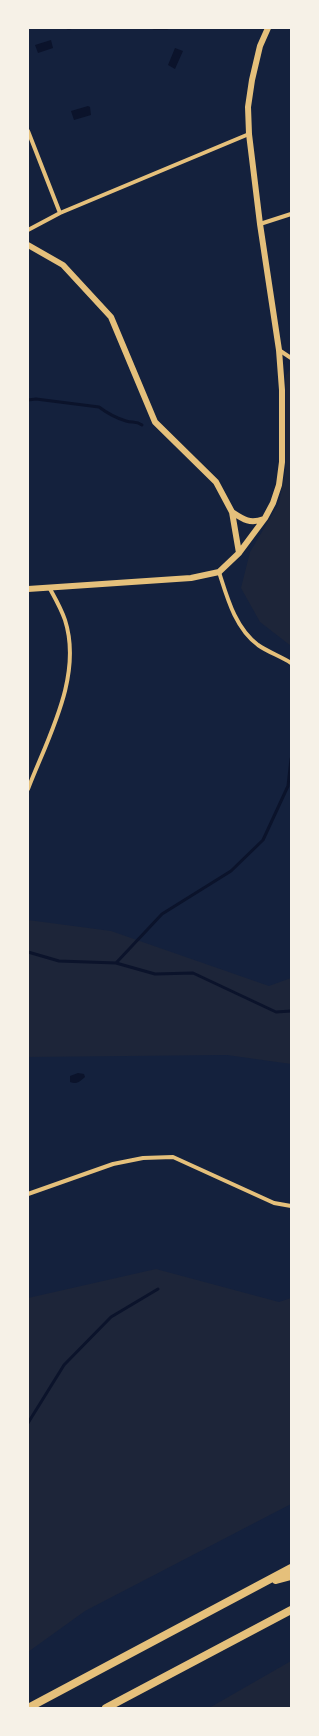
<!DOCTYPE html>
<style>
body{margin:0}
#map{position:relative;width:319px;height:1736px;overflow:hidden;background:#14213d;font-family:Commissioner,sans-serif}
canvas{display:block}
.frame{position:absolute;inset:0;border:29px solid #f6f1e7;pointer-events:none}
</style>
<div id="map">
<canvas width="319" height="1736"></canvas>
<div class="frame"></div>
</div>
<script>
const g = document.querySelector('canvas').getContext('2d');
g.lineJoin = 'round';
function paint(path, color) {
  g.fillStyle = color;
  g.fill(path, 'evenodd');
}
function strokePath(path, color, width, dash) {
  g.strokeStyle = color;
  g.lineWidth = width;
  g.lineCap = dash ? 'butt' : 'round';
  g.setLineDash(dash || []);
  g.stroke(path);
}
const green = new Path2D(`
 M 291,368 L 291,646 L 260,622 L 241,588 L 250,552 L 279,503 L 286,467 L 286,375 Z
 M 28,920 L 111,931 L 269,986 L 291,978 L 291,1064 L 227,1055 L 28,1057 Z
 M 156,1269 L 279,1302 L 291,1298 L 291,1504 L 85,1611 L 28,1652 L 28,1298 Z
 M 291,1661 L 291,1708 L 209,1708 Z`);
const water = new Path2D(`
 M 51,40 L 53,48 L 38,53 L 35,45 Z
 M 175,48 L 183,51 L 175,69 L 168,65 Z
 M 88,106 L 90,107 L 91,115 L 74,120 L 71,111 Z
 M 78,1073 L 84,1074 L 85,1077 C 80,1081 77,1085 70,1082 L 70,1076 Z`);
const stream = new Path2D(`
 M 68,28 L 70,28
 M 154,28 L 167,28
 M 28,400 L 36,399 L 99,407 C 107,413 116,418 126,421 C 133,423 136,421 142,425
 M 28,952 L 59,961 L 116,963 L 155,974 L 193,973 L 276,1012 L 291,1011
 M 116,963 L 162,914 L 231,871 L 263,840 L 288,786 L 291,759
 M 28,1423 L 64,1365 L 111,1317 L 158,1289`);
const minor = new Path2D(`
 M 28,131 L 60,213
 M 260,224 L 291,214
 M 28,230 L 60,213 L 249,134
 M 279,350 L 291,358
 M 219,572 C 227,597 235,628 258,645 C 268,652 280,656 291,663
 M 28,789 C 48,737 83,676 65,620 C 61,608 55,598 49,587
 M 28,1194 L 113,1164 L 143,1158 L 173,1157 L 274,1203 L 291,1206`);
const tertiary = new Path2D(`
 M 28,245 L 63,265 L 111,317 L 155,422 L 216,482 L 232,512 L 239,553
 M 232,512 C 244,520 250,524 264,519
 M 28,589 L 191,578 L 219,572 L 239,553 L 265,518 L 273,503 L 279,485 L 282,462 L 282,390 L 279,350 L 260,224 L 249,134 L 248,107 L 252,80 L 260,46 L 268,28`);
const trunk = new Path2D(`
 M 276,1580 L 291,1576
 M 28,1708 L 291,1568
 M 106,1708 L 291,1610`);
paint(green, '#1d2539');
paint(water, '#0b132b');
strokePath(stream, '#0b132b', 3);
strokePath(minor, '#e5c07b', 4);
strokePath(tertiary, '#e5c07b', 6);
strokePath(trunk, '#e5c07b', 8);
</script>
